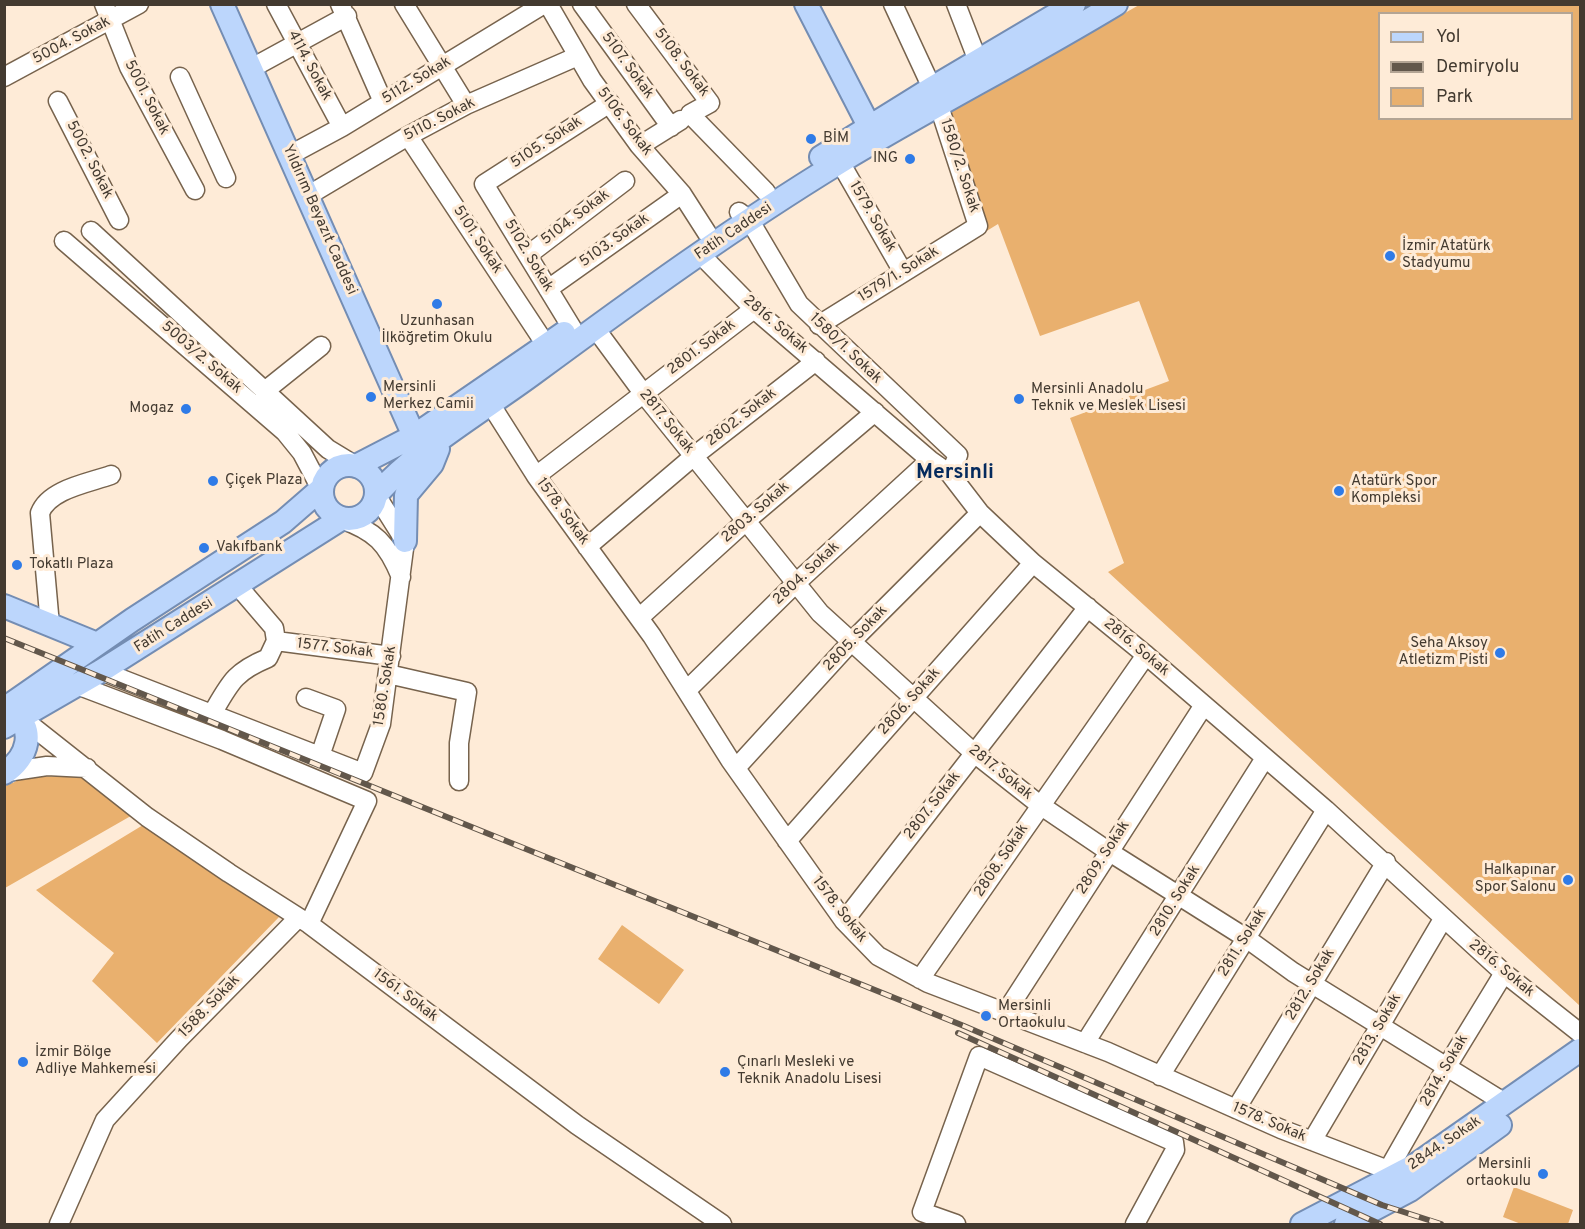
<!DOCTYPE html>
<meta charset="utf-8">
<style>
body{margin:0}
#map{position:relative;width:1585px;height:1229px;overflow:hidden;background:#feebd7;font-family:Overpass,sans-serif}
canvas{display:block}
.frame{position:absolute;inset:0;border:6px solid #433a30;pointer-events:none}
.legend{position:absolute;left:1378px;top:12px;width:195px;height:108px;box-sizing:border-box;background:#feebd7;border:2px solid #b3a494;margin:0;padding:8px 10px;list-style:none;font-size:18px;color:#433a30}
.legend li{display:flex;align-items:center;gap:12px;height:30px}
.legend b{width:30px;border:2px solid #b3a494}
</style>
<div id="map">
<canvas width="1585" height="1229"></canvas>
<div class="frame"></div>
<ul class="legend">
<li><b style="height:8px;background:#bcd6fc"></b>Yol</li>
<li><b style="height:8px;background:#62574b"></b>Demiryolu</li>
<li><b style="height:16px;background:#e9b06e"></b>Park</li>
</ul>
</div>
<script>
const g = document.querySelector('canvas').getContext('2d');
g.lineJoin = 'round';
function paint(path, color) {
  g.fillStyle = color;
  g.fill(path, 'evenodd');
}
function strokePath(path, color, width, dash) {
  g.strokeStyle = color;
  g.lineWidth = width;
  g.lineCap = dash ? 'butt' : 'round';
  g.setLineDash(dash || []);
  g.stroke(path);
}
function drawText(font, color, halo, rows, align = 'center') {
  g.font = font + ' Overpass,sans-serif';
  g.lineWidth = 6;
  g.setLineDash([]);
  g.textBaseline = 'middle';
  g.strokeStyle = halo;
  g.fillStyle = color;
  for (const [text, x, y, turn = 0] of rows) {
    g.save();
    g.translate(x, y);
    g.rotate((+turn || 0) * Math.PI / 180);
    g.textAlign = isNaN(turn) ? turn : align;
    if (halo) g.strokeText(text, 0, 0);
    g.fillText(text, 0, 0);
    g.restore();
  }
}
const green = new Path2D(`
 M 1139,5 L 1580,5 L 1580,1006 L 1108,572 L 1124,563 L 1070,418 L 1169,381 L 1139,301 L 1040,336 L 998,224 L 985,232 L 946,115 ZM 1380,14 L 1572,14 L 1572,118 L 1380,118 Z
 M 29,776 L 87,777 L 136,813 L 5,888 L 5,786 Z
 M 148,822 L 279,917 L 157,1043 L 92,981 L 114,953 L 36,890 Z
 M 622,925 L 684,970 L 659,1004 L 598,959 Z
 M 1514,1187 L 1573,1210 L 1568,1224 L 1521,1224 L 1503,1217 Z`);
const minor = new Path2D(`
 M 104,4 L 129,67 L 195,190
 M 276,4 L 342,127
 M 340,4 L 383,102
 M 404,4 L 466,105
 M 548,4 L 592,80 L 639,145 L 682,194 L 707,233
 M 582,4 L 671,127
 M 636,4 L 710,103 L 690,114 L 766,192
 M 893,4 L 932,88
 M 956,4 L 978,61
 M 250,69 L 347,16
 M 4,77 L 139,4
 M 180,77 L 226,178
 M 58,101 L 119,220
 M 408,136 L 546,345
 M 641,145 L 681,120
 M 290,155 L 342,127 L 544,4
 M 840,162 L 903,272
 M 309,195 L 408,136 L 466,105 L 578,56
 M 739,212 L 750,221 L 799,304 L 958,455 L 950,474
 M 91,231 L 328,449 L 356,466
 M 64,241 L 285,432 L 302,453 L 321,489
 M 528,255 L 625,181
 M 701,255 L 754,309 L 930,460 L 950,474 L 980,513 L 1033,563 L 1146,655 L 1326,810 L 1504,973 L 1580,1033
 M 548,289 L 682,194
 M 819,325 L 978,226 L 939,106
 M 572,328 L 484,184 L 610,103
 M 595,328 L 643,393 L 820,613 L 974,753 L 1040,805 L 1108,851 L 1246,938 L 1293,972 L 1505,1103
 M 264,400 L 266,390 L 321,346
 M 491,405 L 536,476 L 652,636 L 730,760 L 844,921 L 878,956 L 928,983 L 1108,1052 L 1281,1129 L 1388,1170 L 1446,1068 L 1504,973
 M 536,476 L 754,309
 M 341,519 C 375,531 387,543 401,577
 M 587,547 L 694,456 L 816,361
 M 238,586 L 274,628 L 276,641 L 391,656
 M 639,618 L 746,521 L 875,412
 M 50,625 L 40,513 C 49,489 89,483 111,475
 M 101,671 L 363,773 L 381,724 L 405,541 L 376,495
 M 388,674 L 467,692 L 459,743 L 459,781
 M 77,685 L 222,740 L 367,801 L 309,924
 M 687,690 L 796,583 L 930,460
 M 306,698 L 336,709 L 320,756
 M 212,714 C 230,683 234,672 268,658 L 276,641
 M 23,719 L 147,817 L 229,873 L 309,924 L 577,1125 L 722,1224
 M 736,768 L 852,641 L 980,513
 M 7,772 L 47,766 L 87,768
 M 787,841 L 1033,563
 M 844,921 L 1088,607
 M 920,979 L 1146,655
 M 1006,1012 L 1204,705
 M 1085,1043 L 1265,758
 M 1160,1076 L 1326,810
 M 1236,1109 L 1386,862
 M 1312,1141 L 1443,919
 M 59,1224 L 105,1120 L 179,1039 L 298,918
 M 956,1224 L 922,1212 L 979,1056 L 1174,1142 L 1175,1150 L 1135,1224`);
const major = new Path2D(`
 M 222,4 L 414,436
 M 806,4 L 869,126 L 866,140
 M 821,157 L 932,88 L 1074,4
 M322 492a27 27 0 1 1 54 0a27 27 0 1 1-54 0Z
 M 356,466 L 414,436 L 564,333
 M 376,495 C 417,449 484,410 534,373 C 633,300 735,226 840,162 C 931,107 1025,59 1116,4
 M 405,541 L 406,495 L 432,464 L 438,449
 M 4,606 L 97,644
 M 4,709 L 132,620 L 283,522 L 321,489
 M 4,727 L 101,671 L 341,519
 M 4,773 C 28,758 37,728 11,711
 M 1302,1224 L 1417,1164 L 1580,1050
 M 1346,1224 L 1410,1190 L 1500,1125`);
const rail = new Path2D(`
 M 4,638 L 964,1026 L 1382,1205 L 1441,1224
 M 958,1033 L 1380,1224`);
const markers = [
 [811,139,6,"#2f7be7"],
 [910,159,6,"#2f7be7"],
 [1390,256,6,"#2f7be7"],
 [437,304,6,"#2f7be7"],
 [371,397,6,"#2f7be7"],
 [1019,399,6,"#2f7be7"],
 [186,409,6,"#2f7be7"],
 [213,481,6,"#2f7be7"],
 [1339,491,6,"#2f7be7"],
 [204,548,6,"#2f7be7"],
 [17,565,6,"#2f7be7"],
 [1500,653,6,"#2f7be7"],
 [1568,880,6,"#2f7be7"],
 [986,1016,6,"#2f7be7"],
 [23,1062,6,"#2f7be7"],
 [725,1072,6,"#2f7be7"],
 [1543,1174,6,"#2f7be7"]
];
const streetNames = [
 ["5004. Sokak",72,41,-28],
 ["5108. Sokak",681,63,53],
 ["4114. Sokak",309,66,62],
 ["5107. Sokak",627,66,54],
 ["5112. Sokak",417,81,-31],
 ["5001. Sokak",146,98,63],
 ["5110. Sokak",440,120,-27],
 ["5106. Sokak",624,122,53],
 ["5105. Sokak",547,143,-33],
 ["5002. Sokak",89,160,63],
 ["1580/2. Sokak",959,166,72],
 ["1579. Sokak",872,217,60],
 ["5104. Sokak",576,218,-37],
 ["Yıldırım Beyazıt Caddesi",319,220,66],
 ["Fatih Caddesi",734,232,-34],
 ["5101. Sokak",477,240,57],
 ["5103. Sokak",615,241,-35],
 ["5102. Sokak",528,256,59],
 ["1579/1. Sokak",899,275,-32],
 ["2816. Sokak",775,325,41],
 ["2801. Sokak",702,348,-37],
 ["1580/1. Sokak",845,349,44],
 ["5003/2. Sokak",201,358,41],
 ["2802. Sokak",742,418,-38],
 ["2817. Sokak",666,422,51],
 ["1578. Sokak",562,512,54],
 ["2803. Sokak",756,513,-41],
 ["2804. Sokak",807,574,-43],
 ["Fatih Caddesi",174,626,-32],
 ["2805. Sokak",856,639,-46],
 ["2816. Sokak",1136,648,40],
 ["1577. Sokak",335,649,7],
 ["1580. Sokak",386,686,-81],
 ["2806. Sokak",910,702,-48],
 ["2817. Sokak",1000,773,39],
 ["2807. Sokak",933,806,-52],
 ["2809. Sokak",1104,858,-57],
 ["2808. Sokak",1002,861,-56],
 ["2810. Sokak",1176,901,-58],
 ["1578. Sokak",839,910,52],
 ["2811. Sokak",1243,943,-58],
 ["2816. Sokak",1501,969,40],
 ["2812. Sokak",1311,985,-59],
 ["1561. Sokak",405,996,37],
 ["1588. Sokak",210,1007,-46],
 ["2813. Sokak",1378,1030,-60],
 ["2814. Sokak",1445,1071,-60],
 ["1578. Sokak",1269,1123,23],
 ["2844. Sokak",1445,1144,-34]
];
const poiNames = [
 ["BİM",823,139],
 ["ING",898,159,"right"],
 ["İzmir Atatürk",1402,247],
 ["Stadyumu",1402,264],
 ["Uzunhasan",437,322,"center"],
 ["İlköğretim Okulu",437,339,"center"],
 ["Mersinli",383,388],
 ["Merkez Camii",383,405],
 ["Mersinli Anadolu",1031,390],
 ["Teknik ve Meslek Lisesi",1031,407],
 ["Mogaz",174,409,"right"],
 ["Çiçek Plaza",225,481],
 ["Atatürk Spor",1351,482],
 ["Kompleksi",1351,499],
 ["Vakıfbank",216,548],
 ["Tokatlı Plaza",29,565],
 ["Seha Aksoy",1488,644,"right"],
 ["Atletizm Pisti",1488,661,"right"],
 ["Halkapınar",1556,871,"right"],
 ["Spor Salonu",1556,888,"right"],
 ["Mersinli",998,1007],
 ["Ortaokulu",998,1024],
 ["İzmir Bölge",35,1053],
 ["Adliye Mahkemesi",35,1070],
 ["Çınarlı Mesleki ve",737,1063],
 ["Teknik Anadolu Lisesi",737,1080],
 ["Mersinli",1531,1165,"right"],
 ["ortaokulu",1531,1182,"right"]
];
const districtNames = [
 ["Mersinli",955,474]
];
paint(green, '#e9b06e');
strokePath(minor, '#77634d', 21);
strokePath(major, '#748db3', 26);
strokePath(minor, '#fff', 18);
strokePath(major, '#bcd6fc', 22);
strokePath(rail, '#62574b', 6);
strokePath(rail, '#feebd7', 4, [11]);
for (const [x, y, r, color] of markers) {
  const dot = new Path2D();
  dot.arc(x, y, r, 0, 2 * Math.PI);
  g.fillStyle = color;
  g.fill(dot);
  strokePath(dot, '#feebd7', 2);
}
drawText('15px', '#433a30', '#feebd7', streetNames);
drawText('15px', '#433a30', '#feebd7', poiNames, 'left');
drawText('bold 21px', '#052a5d', '#feebd7', districtNames);
</script>
